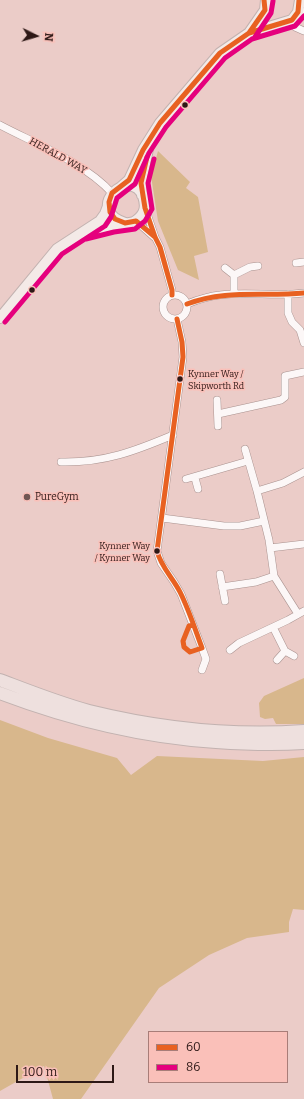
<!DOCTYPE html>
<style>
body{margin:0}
#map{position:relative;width:304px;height:1099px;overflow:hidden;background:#ebccc8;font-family:Bitter,serif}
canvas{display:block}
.legend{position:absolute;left:148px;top:1031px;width:140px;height:52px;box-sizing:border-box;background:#fac0b9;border:1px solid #a87d78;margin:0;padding:5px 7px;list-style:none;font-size:12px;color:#2d1816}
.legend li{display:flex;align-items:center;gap:8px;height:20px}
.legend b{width:20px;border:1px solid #a87d78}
.north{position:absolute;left:16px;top:16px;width:40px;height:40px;-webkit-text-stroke:3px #fac0b9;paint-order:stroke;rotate:95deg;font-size:11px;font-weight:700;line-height:16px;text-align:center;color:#2d1816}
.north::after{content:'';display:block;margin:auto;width:14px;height:18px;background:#2d1816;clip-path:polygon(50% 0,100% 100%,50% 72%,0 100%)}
.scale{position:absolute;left:16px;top:1065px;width:98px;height:18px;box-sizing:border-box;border:2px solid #2d1816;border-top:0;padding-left:5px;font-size:12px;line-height:14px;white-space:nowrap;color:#2d1816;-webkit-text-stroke:3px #fac0b9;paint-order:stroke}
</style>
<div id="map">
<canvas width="304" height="1099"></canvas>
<ul class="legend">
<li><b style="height:5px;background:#e86121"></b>60</li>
<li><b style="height:5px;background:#e5007d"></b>86</li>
</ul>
<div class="north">N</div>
<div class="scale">100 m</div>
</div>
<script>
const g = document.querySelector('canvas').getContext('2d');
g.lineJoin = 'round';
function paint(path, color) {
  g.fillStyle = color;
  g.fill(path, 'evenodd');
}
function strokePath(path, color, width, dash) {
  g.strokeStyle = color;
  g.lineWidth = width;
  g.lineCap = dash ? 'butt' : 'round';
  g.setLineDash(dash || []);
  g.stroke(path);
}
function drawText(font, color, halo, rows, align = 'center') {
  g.font = font + ' Bitter,serif';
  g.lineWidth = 3;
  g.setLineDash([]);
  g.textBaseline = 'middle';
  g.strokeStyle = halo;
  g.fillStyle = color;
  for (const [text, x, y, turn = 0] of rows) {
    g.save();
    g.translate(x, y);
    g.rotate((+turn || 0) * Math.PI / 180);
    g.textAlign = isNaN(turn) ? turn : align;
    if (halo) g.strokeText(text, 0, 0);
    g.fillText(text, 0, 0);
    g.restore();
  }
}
const green = new Path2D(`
 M 158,151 L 190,182 L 186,188 L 198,197 L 208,252 L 194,256 L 199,280 L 178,270 L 158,221 L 151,176 Z
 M 304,678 L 304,724 L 276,724 L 273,718 L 265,719 L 260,717 L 259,703 L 264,696 Z
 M 0,720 L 48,738 L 117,758 L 131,775 L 157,756 L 263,761 L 304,757 L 304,910 L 293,909 L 289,922 L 289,932 L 247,938 L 209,955 L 159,988 L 81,1099 L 53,1099 L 44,1066 L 0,1091 Z`);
const street = new Path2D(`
 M 299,7 L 304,16
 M 289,21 L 295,27 L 304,31
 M 0,125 C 36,144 85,163 112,193
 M 145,208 L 155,237 L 160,247 L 172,290 L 172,295
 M 136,221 L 154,237
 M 296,263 L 304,262
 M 225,268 L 234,275
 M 234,275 L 250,267 L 258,266
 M 234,294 L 234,275
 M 288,294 L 288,313 L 292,322 L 300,330 L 304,343
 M163 307a12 12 0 1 1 24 0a12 12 0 1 1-24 0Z
 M 187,304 C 197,300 208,296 220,295 C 248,291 276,297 304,293
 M 177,319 L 182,342 L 183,357 L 157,551 L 161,563 L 174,582 L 181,594 L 202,648 L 206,659 L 202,670
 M 217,400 L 218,426
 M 218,414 L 281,400 L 285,397 L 285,376 L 304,372
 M 245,449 L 257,491 L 269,540 L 274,576 L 298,614
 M 61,462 C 104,463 135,451 173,435
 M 195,478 L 198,489
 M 186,479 L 248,461
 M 257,491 L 283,483 L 304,472
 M 162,518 L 224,526 L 240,526 L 264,521
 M 270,548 L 304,544
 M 220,574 L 225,601
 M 222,587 L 256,582 L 274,576
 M 273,627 L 285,651
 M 230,650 L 239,643 L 288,620 L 304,611
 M 277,660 L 285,651 L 294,656`);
const primary = new Path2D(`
 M 249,33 L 265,10 L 266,0
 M 121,187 L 129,180 L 143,150 L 160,123 L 220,53 L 249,33 L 292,20 L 298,12 L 300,0
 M 142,195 L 141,183 L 148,149
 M 83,233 C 93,230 103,227 113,225 C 119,224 127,224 134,222 C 137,220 141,217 143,213 C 146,208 145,202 143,196 C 130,166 83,209 125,223
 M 0,318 L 57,249 L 100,221 L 105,214 L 108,206`);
const highway = new Path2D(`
 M 0,680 C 29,691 59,703 89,711 C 158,728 233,736 304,731
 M 0,693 C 71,720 140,737 216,742 C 245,744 275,745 304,743`);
const bus1 = new Path2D(`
 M 249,33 L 265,10 L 264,0
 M 147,157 L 141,183 L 145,208 L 155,237 L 160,247 L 172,290 L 172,295
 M 155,237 L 136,221 L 125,223 L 115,219 L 110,212 L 109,202 L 112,193 L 129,180 L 143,150 L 160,123 L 220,53 L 249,33 L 292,20 L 298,12 L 299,0
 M 187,304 C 226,289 263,297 304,293
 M 177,319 L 182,342 L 183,357 L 157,551 C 161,567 173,578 180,592 C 189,610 195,629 202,648 L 190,652 L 184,647 L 183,641 L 189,626 L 193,625`);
const bus2 = new Path2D(`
 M 255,37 L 271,13 L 273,1
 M 86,239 L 114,232 L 135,229 L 145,221 L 152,209 L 148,183 L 154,159
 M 5,322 L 62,254 L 105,226 L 111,217 L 117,198 L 135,184 L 149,153 L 166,127 L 225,58 L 252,39 L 295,26 L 304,16`);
const markers = [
 [185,105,3.5,"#2d1816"],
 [32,290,3.5,"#2d1816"],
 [180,379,3.5,"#2d1816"],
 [27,497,4,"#705754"],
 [157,551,3.5,"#2d1816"]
];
const busNames = [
 ["Kynner Way /",188,374],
 ["Skipworth Rd",188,386],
 ["Kynner Way",150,546,"right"],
 ["/ Kynner Way",150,558,"right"]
];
const streetNames = [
 ["HERALD WAY",58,156,29]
];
const poiNames = [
 ["PureGym",35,497]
];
paint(green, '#d8b78c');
strokePath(street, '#a9928f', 8);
strokePath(primary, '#c2b2b0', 12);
strokePath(highway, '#c2b2b0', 14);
strokePath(street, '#fcf7f7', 7);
strokePath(primary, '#f4eae7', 10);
strokePath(highway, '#eee0de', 12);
strokePath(bus1, '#e86121', 5);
strokePath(bus2, '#e5007d', 5);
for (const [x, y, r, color] of markers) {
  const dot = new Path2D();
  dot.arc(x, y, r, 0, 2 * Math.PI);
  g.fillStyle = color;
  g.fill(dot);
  strokePath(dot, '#fac0b9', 1.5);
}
drawText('9px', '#2d1816', '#fac0b9', busNames, 'left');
drawText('10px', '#2d1816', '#fac0b9', streetNames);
drawText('10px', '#2d1816', '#fac0b9', poiNames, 'left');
</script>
